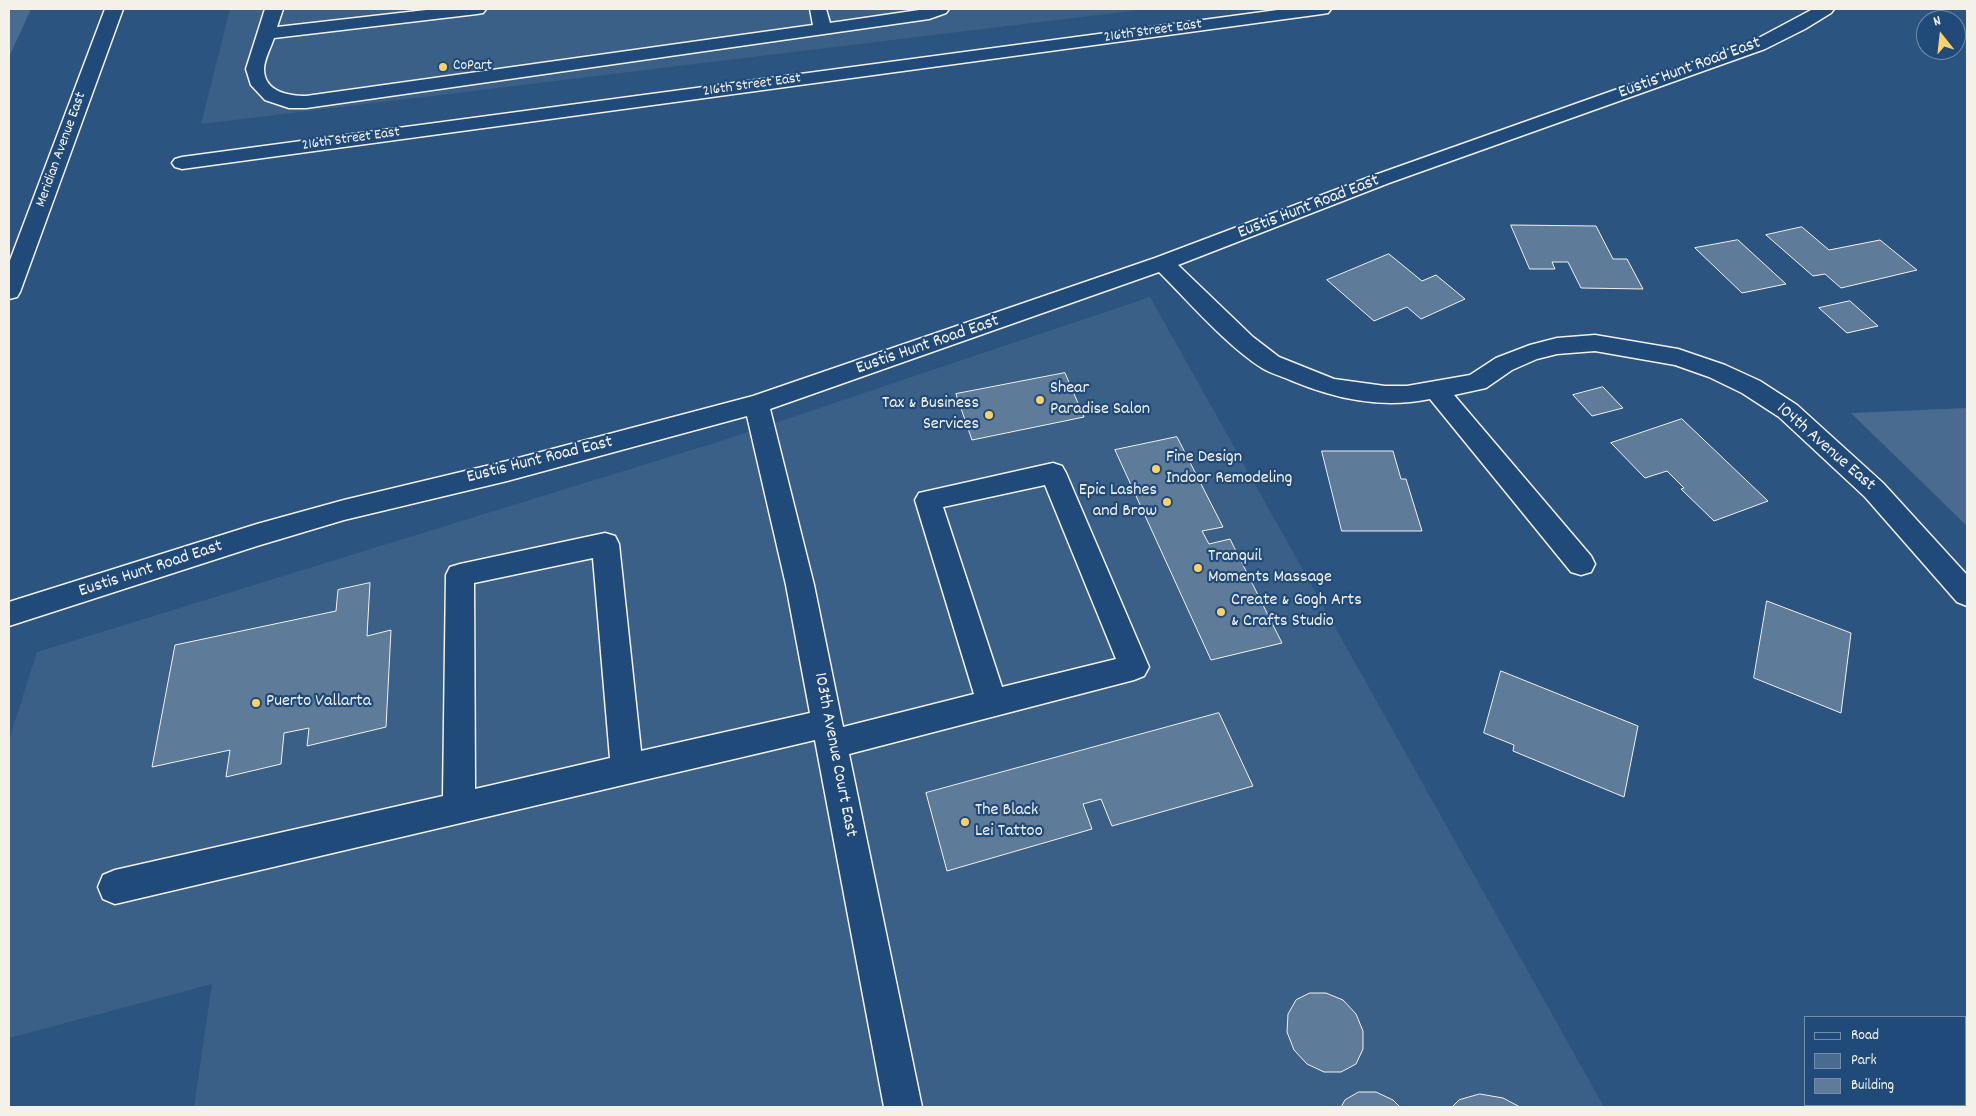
<!DOCTYPE html>
<style>
body{margin:0}
#map{position:relative;width:1976px;height:1116px;overflow:hidden;background:#2c5481;font-family:Dekko,sans-serif}
canvas{display:block}
.frame{position:absolute;inset:0;border:10px solid #f4f1e8;pointer-events:none}
.legend{position:absolute;left:1804px;top:1016px;width:162px;height:90px;box-sizing:border-box;background:#1f4a7a;border:1px solid #748da6;margin:0;padding:6px 9px;list-style:none;font-size:15px;color:#f4f1e8}
.legend li{display:flex;align-items:center;gap:10px;height:25px}
.legend b{width:25px;border:1px solid #748da6}
.north{position:absolute;left:1916px;top:10px;width:50px;height:50px;box-sizing:border-box;background:#1f4a7a;border:1px solid #748da6;border-radius:50%;rotate:344deg;font-size:14px;font-weight:700;line-height:20px;text-align:center;color:#f4f1e8}
.north::after{content:'';display:block;margin:auto;width:18px;height:22px;background:#ffd166;clip-path:polygon(50% 0,100% 100%,50% 72%,0 100%)}
</style>
<div id="map">
<canvas width="1976" height="1116"></canvas>
<div class="frame"></div>
<ul class="legend">
<li><b style="height:6px;background:#1f4a7a"></b>Road</li>
<li><b style="height:14px;background:#496b90"></b>Park</li>
<li><b style="height:14px;background:#5e7b9a"></b>Building</li>
</ul>
<div class="north">N</div>
</div>
<script>
const g = document.querySelector('canvas').getContext('2d');
g.lineJoin = 'round';
function paint(path, color) {
  g.fillStyle = color;
  g.fill(path, 'evenodd');
}
function strokePath(path, color, width, dash) {
  g.strokeStyle = color;
  g.lineWidth = width;
  g.lineCap = dash ? 'butt' : 'round';
  g.setLineDash(dash || []);
  g.stroke(path);
}
function drawText(font, color, halo, rows, align = 'center') {
  g.font = font + ' Dekko,sans-serif';
  g.lineWidth = 4.5;
  g.setLineDash([]);
  g.textBaseline = 'middle';
  g.strokeStyle = halo;
  g.fillStyle = color;
  for (const [text, x, y, turn = 0] of rows) {
    g.save();
    g.translate(x, y);
    g.rotate((+turn || 0) * Math.PI / 180);
    g.textAlign = isNaN(turn) ? turn : align;
    if (halo) g.strokeText(text, 0, 0);
    g.fillText(text, 0, 0);
    g.restore();
  }
}
const built = new Path2D(`
 M 230,9 L 1139,9 L 1139,10 L 201,124 Z
 M 1150,297 L 1604,1107 L 194,1107 L 212,984 L 9,1038 L 9,740 L 37,652 L 721,441 Z`);
const green = new Path2D(`
 M 9,9 L 31,9 L 9,57 Z
 M 1967,408 L 1967,526 L 1851,413 Z`);
const building = new Path2D(`
 M 1511,225 L 1596,226 L 1613,259 L 1627,259 L 1643,289 L 1581,288 L 1568,262 L 1552,262 L 1555,269 L 1530,269 Z
 M 1802,227 L 1829,250 L 1880,240 L 1917,270 L 1841,288 L 1825,274 L 1813,276 L 1766,235 Z
 M 1738,240 L 1786,284 L 1742,293 L 1695,248 Z
 M 1389,254 L 1422,281 L 1436,275 L 1465,299 L 1421,319 L 1407,307 L 1374,321 L 1327,280 Z
 M 1850,301 L 1878,326 L 1847,333 L 1819,308 Z
 M 1065,373 L 1084,417 L 972,440 L 956,394 Z
 M 1603,387 L 1623,408 L 1592,416 L 1573,395 Z
 M 1682,419 L 1768,501 L 1714,521 L 1681,489 L 1684,488 L 1667,471 L 1645,478 L 1611,443 Z
 M 1177,437 L 1223,527 L 1202,531 L 1209,544 L 1230,539 L 1282,643 L 1211,660 L 1115,450 Z
 M 1322,451 L 1393,451 L 1401,479 L 1406,479 L 1422,531 L 1342,531 Z
 M 370,583 L 367,636 L 391,630 L 386,727 L 307,746 L 309,728 L 284,733 L 281,764 L 226,777 L 230,750 L 152,767 L 175,645 L 336,611 L 338,590 Z
 M 1767,601 L 1851,633 L 1841,713 L 1754,678 Z
 M 1501,671 L 1638,726 L 1624,797 L 1513,751 L 1514,745 L 1484,733 Z
 M 1219,713 L 1253,786 L 1112,826 L 1101,799 L 1083,804 L 1092,829 L 947,871 L 926,793 Z
 M 1310,993 L 1326,993 L 1343,1000 L 1356,1014 L 1363,1031 L 1363,1049 L 1356,1064 L 1341,1072 L 1324,1072 L 1307,1064 L 1294,1050 L 1287,1032 L 1288,1014 L 1296,1000 Z
 M 1359,1092 L 1376,1092 L 1393,1100 L 1400,1107 L 1341,1107 L 1345,1100 Z
 M 1480,1094 L 1503,1098 L 1520,1107 L 1452,1107 L 1459,1100 Z`);
const minor = new Path2D(`
 M 265,9 L 283,9 L 277,27 L 435,9 L 486,9 L 483,13 L 477,14 L 274,38 C 271,47 264,60 264,69 C 264,92 289,96 306,96 L 813,25 L 810,9 L 826,9 L 830,23 L 926,9 L 949,9 L 946,13 L 929,19 L 306,108 L 289,108 L 265,100 L 251,85 L 246,69 Z
 M 1285,9 L 1331,9 L 1328,13 L 1322,14 L 182,169 L 175,167 L 172,163 L 175,159 L 182,157 Z
 M 1813,9 L 1834,9 L 1831,13 L 1805,29 L 1765,49 L 1389,183 L 1178,265 L 1253,337 L 1279,357 L 1334,379 L 1385,386 L 1407,386 L 1470,375 L 1496,358 L 1530,345 L 1557,338 L 1595,335 L 1678,349 L 1725,365 L 1760,381 L 1797,405 L 1883,483 L 1967,575 L 1967,606 L 1957,602 L 1865,497 L 1779,417 L 1742,393 L 1709,377 L 1675,365 L 1595,351 L 1557,354 L 1537,359 L 1512,370 L 1486,388 L 1454,395 L 1591,556 L 1595,564 L 1591,572 L 1581,575 L 1571,572 L 1430,399 C 1380,409 1336,399 1290,380 C 1281,376 1270,373 1262,368 C 1227,346 1189,302 1159,272 L 770,409 L 814,585 L 843,727 L 974,694 L 915,500 L 919,493 L 1053,463 L 1062,466 L 1066,473 L 1149,667 L 1144,676 L 1134,680 L 849,754 L 922,1107 L 884,1107 L 815,740 L 115,904 L 103,899 L 98,887 L 103,875 L 115,870 L 443,796 L 446,575 L 450,567 L 460,564 L 605,533 L 615,536 L 619,544 L 641,751 L 810,713 L 786,585 L 747,416 L 507,481 L 344,520 L 257,546 L 9,626 L 9,602 L 257,524 L 344,500 L 507,461 L 753,396 L 1155,258 L 1375,175 L 1753,41 ZM 1045,485 L 1116,659 L 1002,687 L 943,507 ZM 593,558 L 610,758 L 475,789 L 474,583 Z`);
const major = new Path2D(`
 M 105,9 L 123,9 L 20,292 L 17,297 L 9,299 L 9,263 Z`);
const markers = [
 [443,67,5,"#ffd166"],
 [1040,400,5,"#ffd166"],
 [989,415,5,"#ffd166"],
 [1156,469,5,"#ffd166"],
 [1167,502,5,"#ffd166"],
 [1198,568,5,"#ffd166"],
 [1221,612,5,"#ffd166"],
 [256,703,5,"#ffd166"],
 [965,822,5,"#ffd166"]
];
const farStreetnames = [
 ["216th Street East",1153,32,-8],
 ["216th Street East",752,86,-8],
 ["216th Street East",351,140,-8],
 ["Meridian Avenue East",62,150,-70]
];
const farPoinames = [
 ["CoPart",453,67]
];
const streetNames = [
 ["Eustis Hunt Road East",1690,69,-20],
 ["Eustis Hunt Road East",1309,208,-21],
 ["Eustis Hunt Road East",928,346,-19],
 ["104th Avenue East",1825,448,41],
 ["Eustis Hunt Road East",540,461,-14],
 ["Eustis Hunt Road East",151,570,-18],
 ["103th Avenue Court East",834,755,79]
];
const poiNames = [
 ["Shear",1050,390],
 ["Paradise Salon",1050,411],
 ["Tax & Business",979,405,"right"],
 ["Services",979,426,"right"],
 ["Fine Design",1166,459],
 ["Indoor Remodeling",1166,480],
 ["Epic Lashes",1157,492,"right"],
 ["and Brow",1157,513,"right"],
 ["Tranquil",1208,558],
 ["Moments Massage",1208,579],
 ["Create & Gogh Arts",1231,602],
 ["& Crafts Studio",1231,623],
 ["Puerto Vallarta",266,703],
 ["The Black",975,812],
 ["Lei Tattoo",975,833]
];
paint(built, '#3b6088');
paint(green, '#496b90');
paint(building, '#5e7b9a');
strokePath(building, '#f4f1e8', 1);
strokePath(minor, '#f4f1e8', 3);
strokePath(major, '#f4f1e8', 3);
paint(minor, '#1f4a7a');
paint(major, '#1f4a7a');
for (const [x, y, r, color] of markers) {
  const dot = new Path2D();
  dot.arc(x, y, r, 0, 2 * Math.PI);
  g.fillStyle = color;
  g.fill(dot);
  strokePath(dot, '#1f4a7a', 2);
}
drawText('15px', '#f4f1e8', '#1f4a7a', farStreetnames);
drawText('15px', '#f4f1e8', '#1f4a7a', farPoinames, 'left');
drawText('18px', '#f4f1e8', '#1f4a7a', streetNames);
drawText('18px', '#f4f1e8', '#1f4a7a', poiNames, 'left');
</script>
